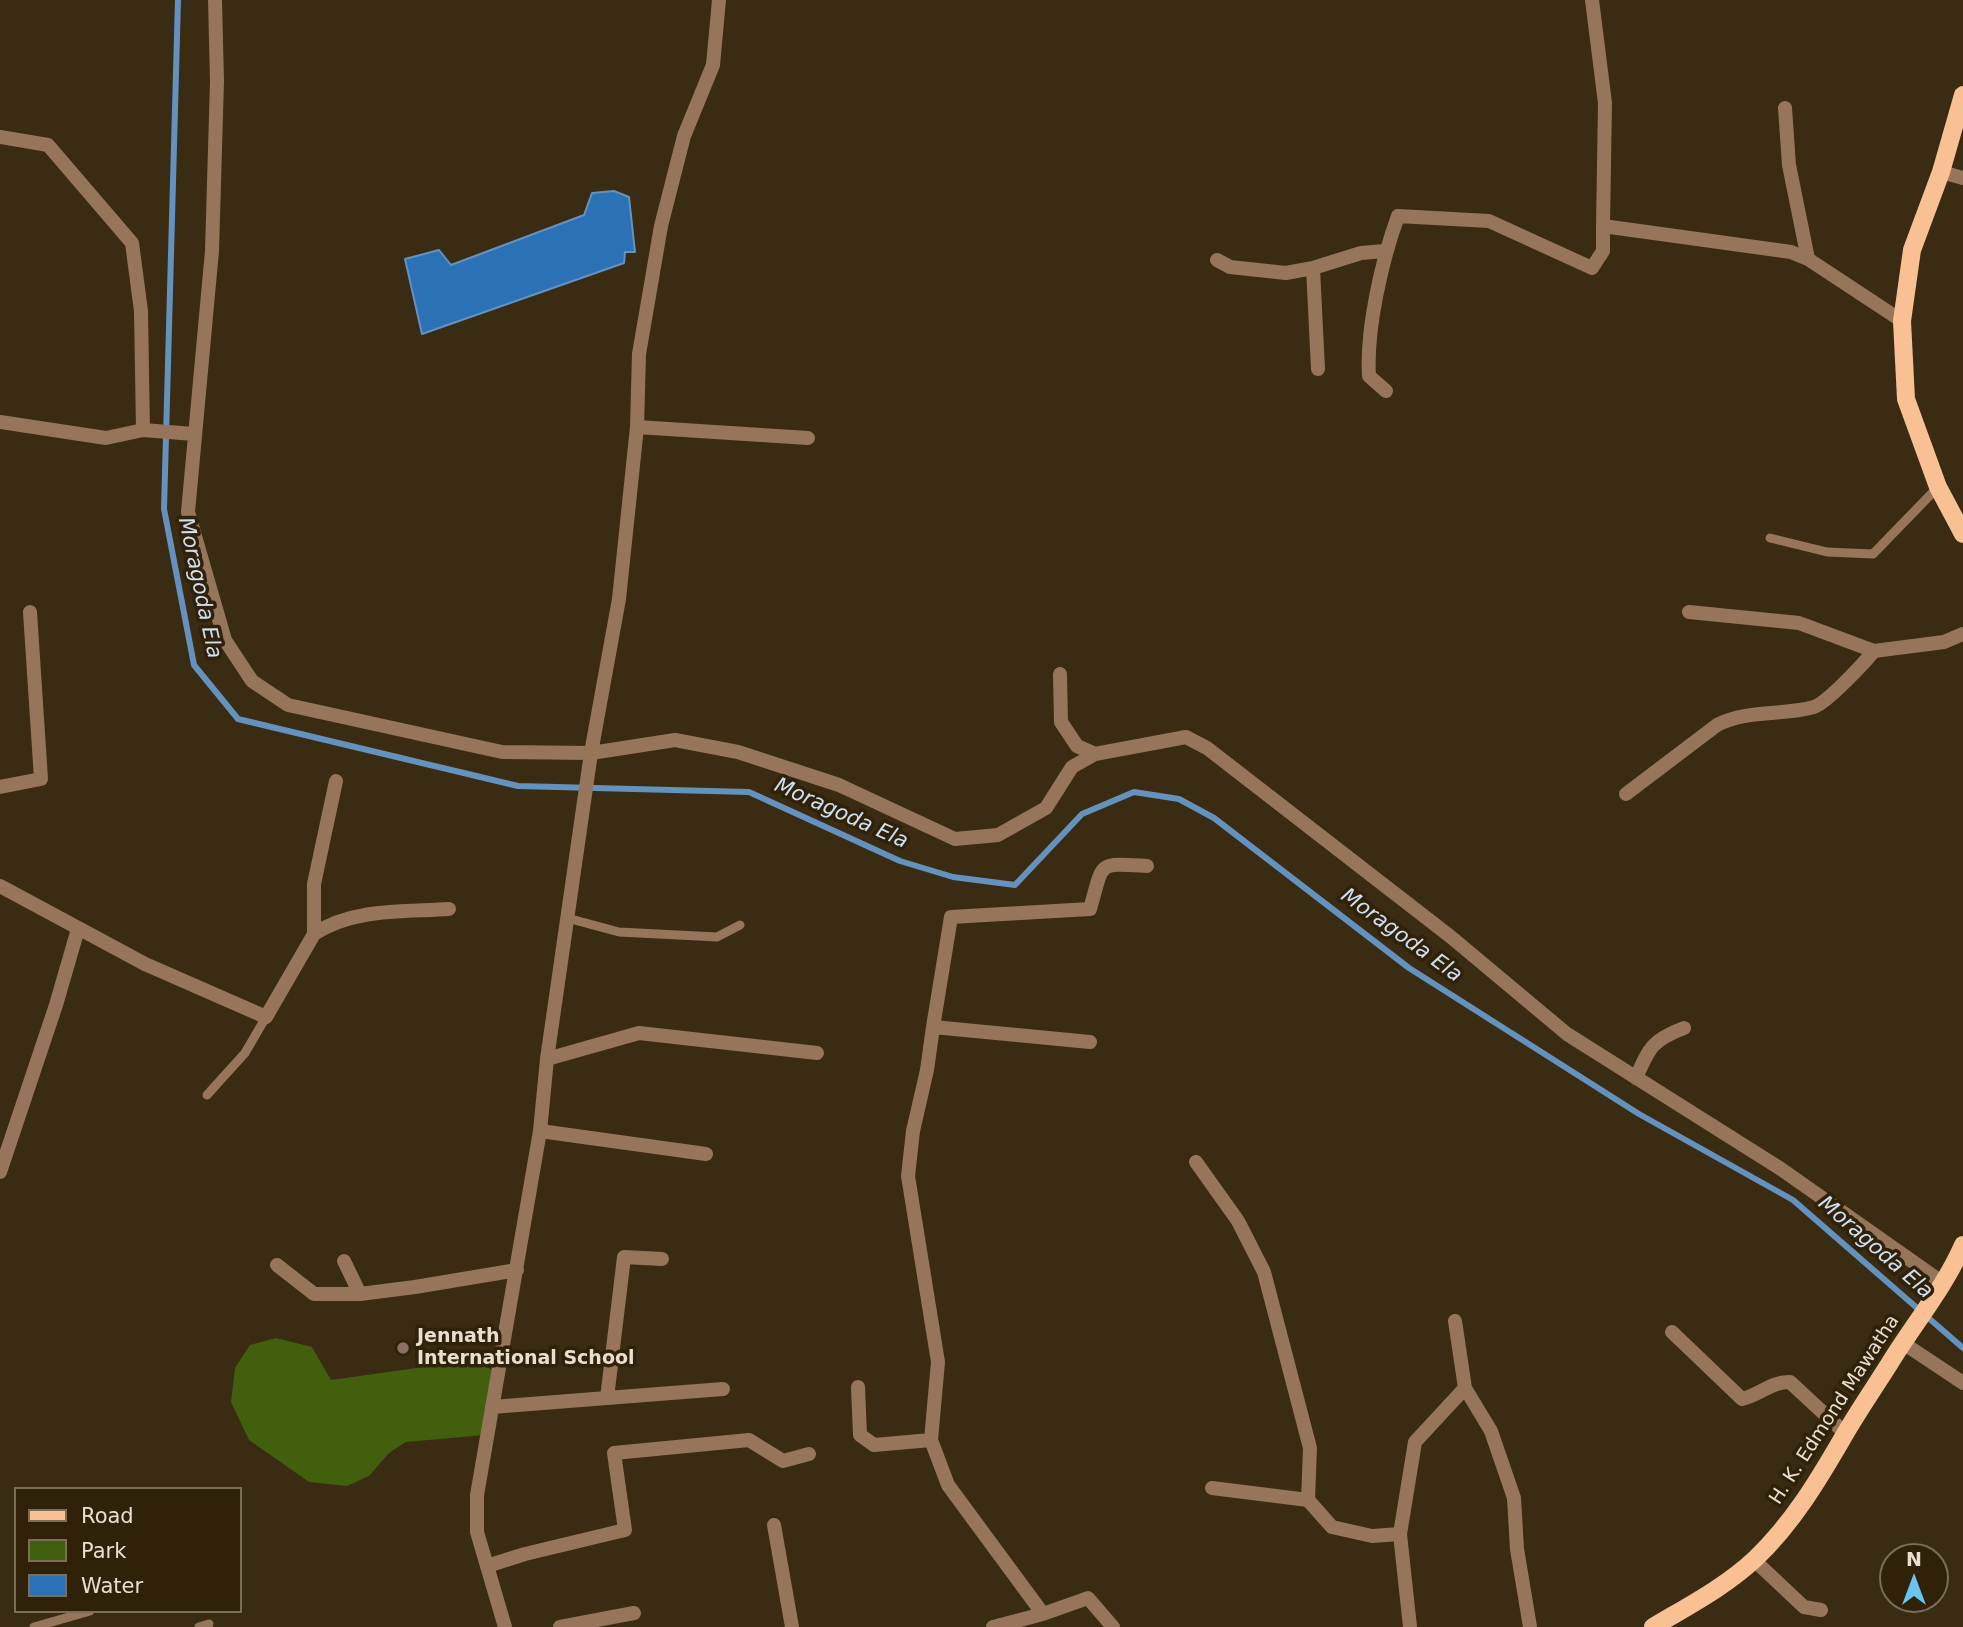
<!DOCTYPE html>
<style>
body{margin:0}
#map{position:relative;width:1963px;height:1627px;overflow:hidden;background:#3a2b13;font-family:"DejaVu Sans",sans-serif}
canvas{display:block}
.legend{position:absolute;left:14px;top:1487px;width:228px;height:126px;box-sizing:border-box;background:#302109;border:2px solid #7a6d59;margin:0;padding:9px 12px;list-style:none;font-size:21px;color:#e8dfd1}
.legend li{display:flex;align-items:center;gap:14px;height:35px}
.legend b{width:35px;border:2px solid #7a6d59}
.north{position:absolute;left:1879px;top:1543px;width:70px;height:70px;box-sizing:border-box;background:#302109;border:2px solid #7a6d59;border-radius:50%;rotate:0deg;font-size:19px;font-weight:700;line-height:28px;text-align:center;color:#e8dfd1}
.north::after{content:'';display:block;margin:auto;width:24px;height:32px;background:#6bc3f2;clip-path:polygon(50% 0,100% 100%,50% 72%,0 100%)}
</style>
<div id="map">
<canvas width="1963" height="1627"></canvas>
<ul class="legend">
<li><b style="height:9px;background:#f8c093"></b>Road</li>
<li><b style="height:19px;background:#425f0e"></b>Park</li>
<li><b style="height:19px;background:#2b71b6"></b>Water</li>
</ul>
<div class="north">N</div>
</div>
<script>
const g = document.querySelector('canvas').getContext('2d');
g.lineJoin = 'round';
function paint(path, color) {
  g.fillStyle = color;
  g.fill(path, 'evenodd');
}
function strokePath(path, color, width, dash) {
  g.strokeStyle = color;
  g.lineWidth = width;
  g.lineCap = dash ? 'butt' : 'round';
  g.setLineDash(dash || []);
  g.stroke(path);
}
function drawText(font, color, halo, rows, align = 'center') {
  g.font = font + ' "DejaVu Sans",sans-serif';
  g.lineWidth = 7;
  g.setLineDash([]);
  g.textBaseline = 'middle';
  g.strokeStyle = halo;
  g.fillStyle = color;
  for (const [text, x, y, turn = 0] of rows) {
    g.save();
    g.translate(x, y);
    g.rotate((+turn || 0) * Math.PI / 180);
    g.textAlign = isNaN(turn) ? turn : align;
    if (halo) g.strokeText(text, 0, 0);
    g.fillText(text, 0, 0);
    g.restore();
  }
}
const green = new Path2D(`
 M 276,1338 L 312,1347 L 331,1380 L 474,1360 L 496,1372 L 484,1435 L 406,1442 L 389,1453 L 369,1476 L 347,1486 L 309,1482 L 249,1440 L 231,1402 L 235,1368 L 250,1345 Z`);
const water = new Path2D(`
 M 614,191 L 629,197 L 635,252 L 625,252 L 624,263 L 422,334 L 405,259 L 439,250 L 451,265 L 584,215 L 592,193 Z`);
const stream = new Path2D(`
 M 178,0 L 164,509 L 194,665 L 238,719 L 518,786 L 749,792 L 900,861 L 953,877 L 1015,885 L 1082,814 L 1134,792 L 1179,799 L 1214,818 L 1409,968 L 1639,1114 L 1793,1200 L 1963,1348`);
const service = new Path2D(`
 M 1770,538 L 1827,552 L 1873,554 L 1938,487
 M 567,918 L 619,932 L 717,937 L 740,925
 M 207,1095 L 245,1053 L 266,1017
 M 34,1627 L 90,1611
 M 199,1627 L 209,1624`);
const minor = new Path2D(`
 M 215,0 L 217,81 L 212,251 L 188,512 L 225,640 L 252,681 L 288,705 L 502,752 L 591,753 L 675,740 L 738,752 L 839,785 L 955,839 L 998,835 L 1046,808 L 1072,767 L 1095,754
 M 1592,0 L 1605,103 L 1603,226 L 1791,252 L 1808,259 L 1902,321
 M 1785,108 L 1789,165 L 1808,259
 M 0,137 L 48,145 L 132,243 L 141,311 L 143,430
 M 1941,172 L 1963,178
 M 1217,260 L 1230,267 L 1286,273 L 1313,268 L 1361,253 L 1385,251
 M 1313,268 L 1318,369
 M 1386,391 L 1369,376 C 1366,329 1382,260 1398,216 L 1489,221 L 1592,268 L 1603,251 L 1603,226
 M 0,422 L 106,438 L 143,430 L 194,434
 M 637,427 L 808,438
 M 1689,612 L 1799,623 L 1874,651 L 1944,642 L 1963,634
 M 1060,674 L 1061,722 L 1077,746 L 1095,754 L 1186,737 L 1207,748 L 1451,937 L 1567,1034 L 1781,1169 L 1943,1283
 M 0,787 L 41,779 L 30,612
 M 1626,794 L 1717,725 C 1748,709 1783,716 1814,707 C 1828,702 1864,663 1874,651
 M 0,886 L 145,964 L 266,1017 L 314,934 L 314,884 L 336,781
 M 314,934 C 353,908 404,912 449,909
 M 933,1027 L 951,917 L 1090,909 C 1104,861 1096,863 1147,866
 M 1090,1042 L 933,1027 L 927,1070 L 913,1131 L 908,1176 L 938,1362 L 931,1440 L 948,1485 L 1043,1614 L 1088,1598 L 1113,1627
 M 547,1059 L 639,1033 L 817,1053
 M 1636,1078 C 1649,1048 1652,1040 1684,1028
 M 540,1131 L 706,1154
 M 1196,1162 L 1238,1221 L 1264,1272 L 1310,1448 L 1308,1500 L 1332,1527 L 1372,1536 L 1400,1534
 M 0,1172 L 56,1005 L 78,929
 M 344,1261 L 360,1294 L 415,1287 L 517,1270
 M 277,1265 L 314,1294 L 360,1294
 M 1672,1332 L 1742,1399 C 1759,1395 1773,1381 1790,1382 L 1845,1433
 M 1903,1343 L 1963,1383
 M 858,1387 L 860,1435 L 874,1445 L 931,1440
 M 1465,1388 L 1491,1431 L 1514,1498 L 1517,1549 L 1530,1627
 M 607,1398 L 723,1389
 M 492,1407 L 607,1398 L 624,1257 L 662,1259
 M 1212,1488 L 1308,1500
 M 774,1525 L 792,1627
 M 1754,1560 L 1804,1607 L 1821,1610
 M 487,1566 L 525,1554 L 625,1530 L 614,1453 L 749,1440 L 783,1461 L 809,1454
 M 505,1627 L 477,1532 L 477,1495 L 540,1131 L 547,1059 L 591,753 L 619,599 L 637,427 L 639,354 L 661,226 L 684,136 L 713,65 L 719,0
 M 560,1627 L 634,1613
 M 993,1627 L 1043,1614
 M 1410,1627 L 1400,1534 L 1415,1442 L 1465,1388 L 1455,1321`);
const primary = new Path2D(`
 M 1963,95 L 1941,172 L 1912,250 L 1902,321 L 1906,399 L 1938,487 L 1963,534
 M 1653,1627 C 1688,1606 1725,1587 1755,1559 C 1793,1523 1819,1479 1845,1434 C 1860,1408 1877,1384 1893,1358 C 1917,1320 1945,1286 1963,1245`);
const markers = [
 [403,1348,7,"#8d6e63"]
];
const poiNames = [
 ["Jennath",417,1337],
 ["International School",417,1359]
];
const streetNames = [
 ["H. K. Edmond Mawatha",1835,1410,-57]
];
const waterNames = [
 ["Moragoda Ela",199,588,78],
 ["Moragoda Ela",841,814,24],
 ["Moragoda Ela",1401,936,36],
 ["Moragoda Ela",1875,1248,41]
];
paint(green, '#425f0e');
paint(water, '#2b71b6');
strokePath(water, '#6492be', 2);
strokePath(stream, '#6492be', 6);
strokePath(service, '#97755a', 9);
strokePath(minor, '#97755a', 14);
strokePath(primary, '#f8c093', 18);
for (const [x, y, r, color] of markers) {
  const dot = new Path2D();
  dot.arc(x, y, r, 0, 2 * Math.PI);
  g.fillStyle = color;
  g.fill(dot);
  strokePath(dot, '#302109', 2.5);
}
drawText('bold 19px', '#e8dfd1', '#302109', poiNames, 'left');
drawText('19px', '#e8dfd1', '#302109', streetNames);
drawText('italic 21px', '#cfe0f3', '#302109', waterNames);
</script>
